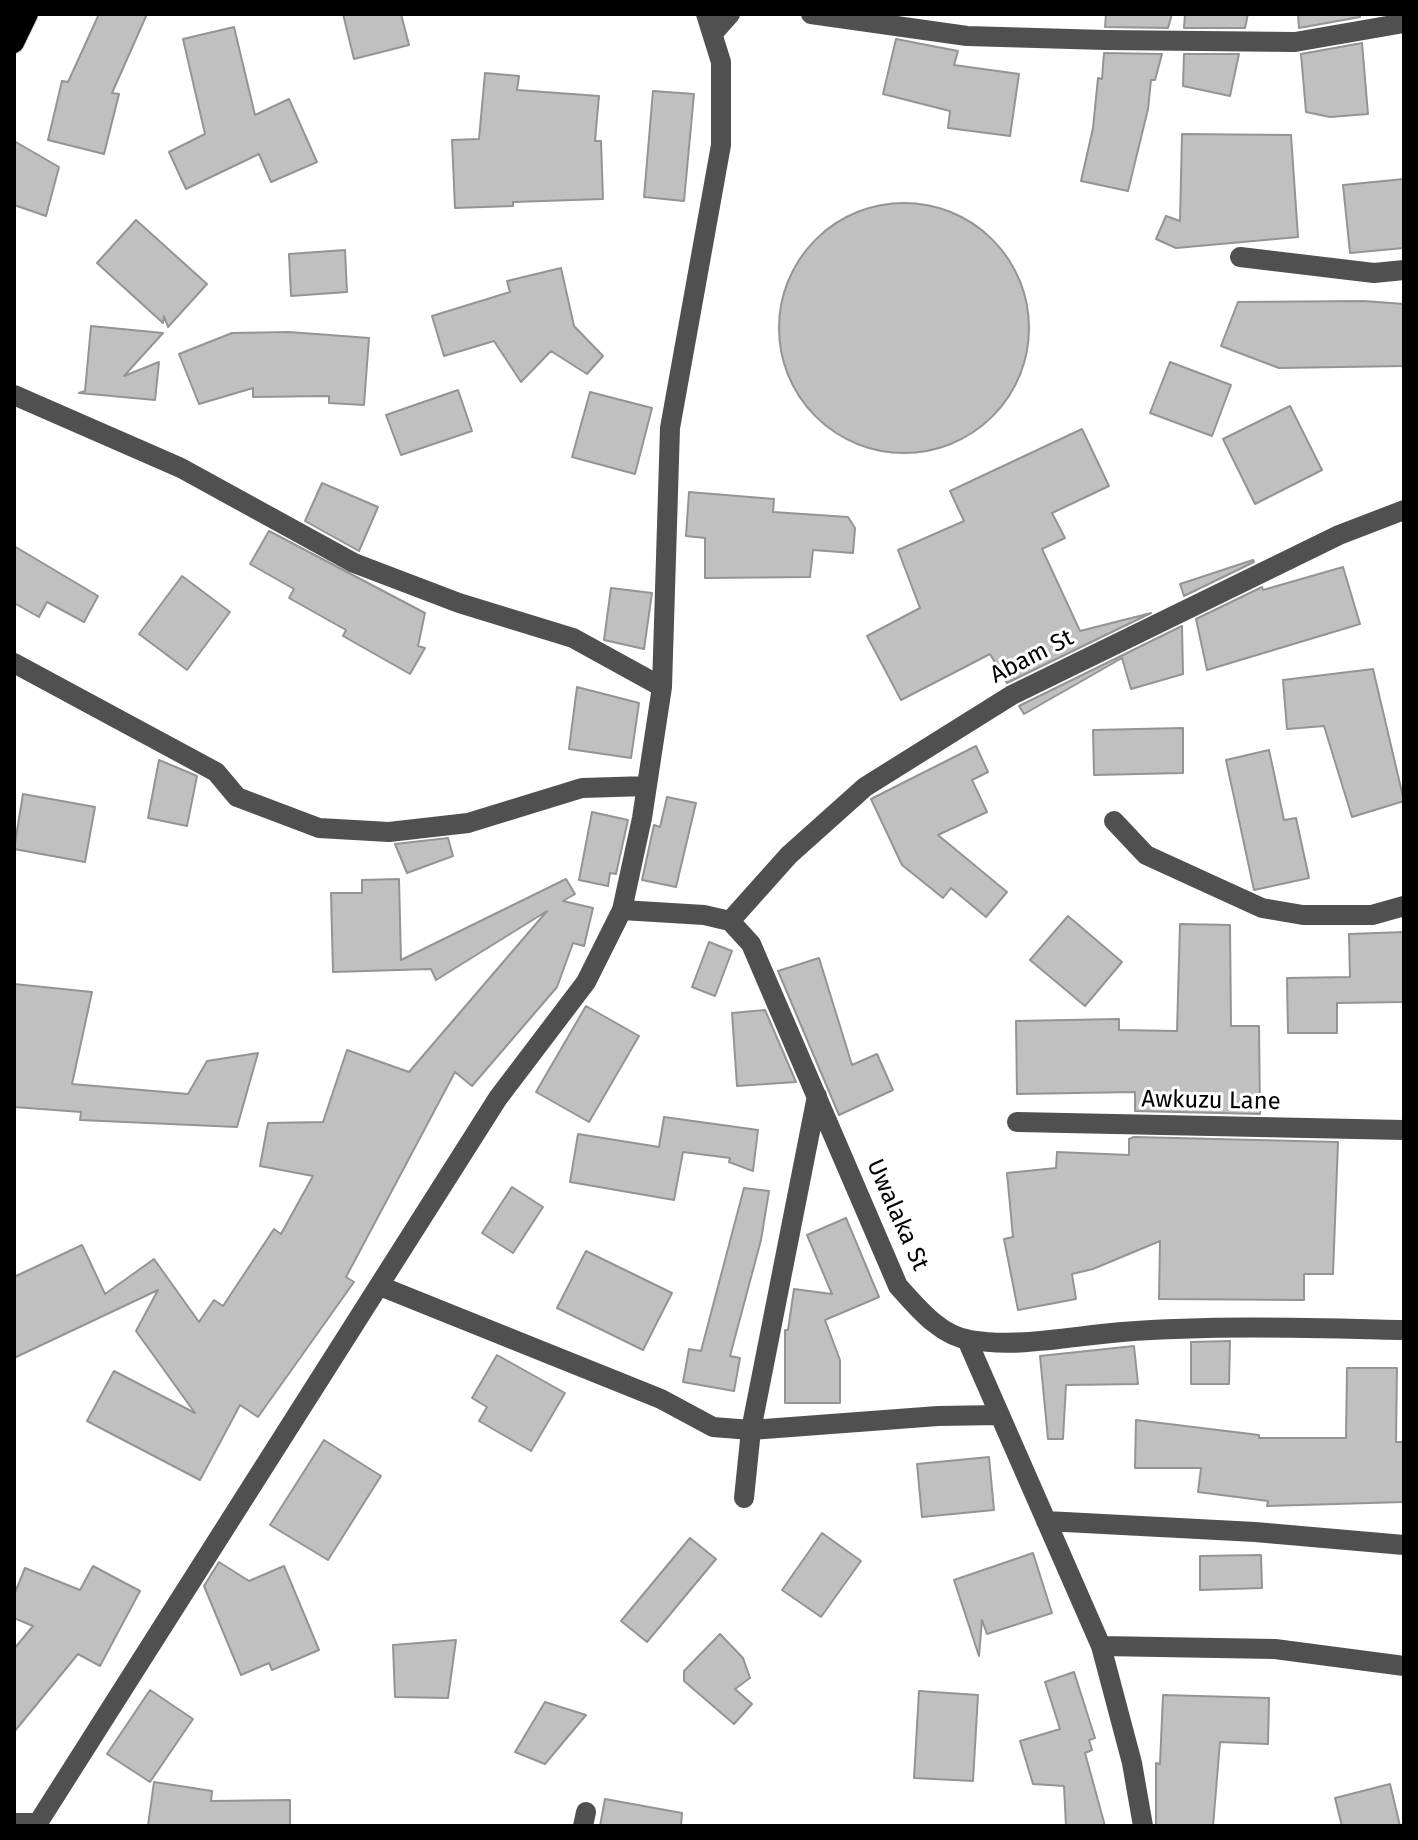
<!DOCTYPE html>
<style>
body{margin:0}
#map{position:relative;width:1418px;height:1840px;overflow:hidden;background:#fff;font-family:"Fira Sans",sans-serif}
canvas{display:block}
.frame{position:absolute;inset:0;border:16px solid #000;pointer-events:none}
</style>
<div id="map">
<canvas width="1418" height="1840"></canvas>
<div class="frame"></div>
</div>
<script>
const g = document.querySelector('canvas').getContext('2d');
g.lineJoin = 'round';
function paint(path, color) {
  g.fillStyle = color;
  g.fill(path, 'evenodd');
}
function strokePath(path, color, width, dash) {
  g.strokeStyle = color;
  g.lineWidth = width;
  g.lineCap = dash ? 'butt' : 'round';
  g.setLineDash(dash || []);
  g.stroke(path);
}
function drawText(font, color, halo, rows, align = 'center') {
  g.font = font + ' "Fira Sans",sans-serif';
  g.lineWidth = 6;
  g.setLineDash([]);
  g.textBaseline = 'middle';
  g.strokeStyle = halo;
  g.fillStyle = color;
  for (const [text, x, y, turn = 0] of rows) {
    g.save();
    g.translate(x, y);
    g.rotate((+turn || 0) * Math.PI / 180);
    g.textAlign = isNaN(turn) ? turn : align;
    if (halo) g.strokeText(text, 0, 0);
    g.fillText(text, 0, 0);
    g.restore();
  }
}
const building = new Path2D(`
 M 99,14 L 147,14 L 112,93 L 119,94 L 104,154 L 48,140 L 62,81 L 68,82 Z
 M 343,14 L 401,14 L 409,45 L 354,59 Z
 M 1106,14 L 1172,14 L 1168,28 L 1105,27 Z
 M 1185,14 L 1248,14 L 1245,28 L 1184,28 Z
 M 1298,14 L 1360,14 L 1360,17 L 1299,28 Z
 M 234,27 L 255,115 L 289,99 L 317,162 L 271,182 L 259,154 L 186,189 L 169,152 L 205,134 L 183,39 Z
 M 896,39 L 958,51 L 954,65 L 1019,74 L 1010,136 L 948,128 L 950,111 L 883,94 Z
 M 1362,43 L 1368,114 L 1330,117 L 1306,112 L 1301,54 Z
 M 1104,53 L 1162,54 L 1155,80 L 1151,80 L 1148,109 L 1128,191 L 1081,181 L 1093,128 L 1098,78 L 1102,79 Z
 M 1184,54 L 1239,54 L 1230,96 L 1183,86 Z
 M 485,73 L 519,76 L 517,90 L 599,96 L 595,141 L 601,141 L 603,199 L 513,202 L 513,206 L 455,208 L 452,140 L 479,139 Z
 M 653,91 L 694,94 L 684,201 L 644,197 Z
 M 1182,134 L 1291,135 L 1298,237 L 1176,248 L 1156,239 L 1166,216 L 1180,221 Z
 M 14,141 L 59,167 L 46,216 L 14,205 Z
 M 1404,179 L 1404,248 L 1350,253 L 1343,185 Z
 M779 328a125 125 0 1 1 250 0a125 125 0 1 1-250 0Z
 M 136,220 L 207,284 L 168,327 L 164,316 L 163,323 L 97,263 Z
 M 345,250 L 347,292 L 291,296 L 289,254 Z
 M 561,268 L 574,326 L 603,356 L 587,374 L 551,351 L 521,382 L 494,341 L 444,356 L 432,316 L 510,292 L 507,281 Z
 M 1364,301 L 1404,304 L 1404,366 L 1279,368 L 1221,346 L 1238,302 Z
 M 91,326 L 163,333 L 124,376 L 159,362 L 155,400 L 79,393 L 85,391 Z
 M 289,332 L 369,338 L 364,405 L 329,403 L 329,396 L 253,397 L 253,388 L 199,404 L 179,354 L 232,333 Z
 M 1170,362 L 1231,385 L 1212,436 L 1150,413 Z
 M 458,390 L 472,431 L 401,455 L 386,415 Z
 M 590,392 L 652,408 L 635,474 L 572,457 Z
 M 1290,406 L 1322,470 L 1255,504 L 1223,439 Z
 M 1082,429 L 1109,486 L 1052,513 L 1065,538 L 1042,549 L 1080,631 L 1151,613 L 1007,683 L 990,654 L 901,700 L 867,636 L 920,608 L 898,550 L 964,521 L 950,491 Z
 M 322,483 L 378,507 L 359,551 L 305,521 Z
 M 689,492 L 774,499 L 773,512 L 848,517 L 855,528 L 853,553 L 813,550 L 810,577 L 705,578 L 705,538 L 686,536 Z
 M 269,531 L 425,613 L 418,646 L 425,648 L 410,674 L 343,636 L 346,630 L 289,598 L 294,589 L 250,564 Z
 M 14,546 L 98,596 L 84,622 L 47,602 L 39,617 L 14,603 Z
 M 1253,560 L 1254,562 L 1184,596 L 1180,584 Z
 M 1343,567 L 1360,624 L 1207,670 L 1196,619 L 1262,587 L 1263,590 Z
 M 182,576 L 230,612 L 187,670 L 139,634 Z
 M 611,588 L 652,593 L 644,649 L 604,640 Z
 M 1182,626 L 1183,674 L 1131,689 L 1122,658 L 1024,714 L 1019,706 Z
 M 1373,669 L 1404,801 L 1352,817 L 1324,726 L 1287,729 L 1283,680 Z
 M 577,687 L 639,703 L 631,758 L 569,749 Z
 M 1183,728 L 1183,773 L 1094,775 L 1093,730 Z
 M 976,746 L 988,772 L 972,780 L 987,812 L 938,835 L 1007,892 L 986,917 L 951,888 L 943,898 L 902,865 L 871,799 Z
 M 1269,750 L 1284,820 L 1296,818 L 1309,878 L 1254,890 L 1226,760 Z
 M 159,760 L 197,776 L 187,826 L 148,818 Z
 M 23,794 L 95,807 L 85,862 L 14,849 Z
 M 667,797 L 696,803 L 676,887 L 642,880 L 654,825 L 660,827 Z
 M 592,812 L 628,820 L 616,874 L 610,873 L 608,886 L 579,880 Z
 M 448,838 L 453,856 L 407,873 L 395,844 Z
 M 399,879 L 401,960 L 566,879 L 575,894 L 563,901 L 593,908 L 584,946 L 573,943 L 557,987 L 472,1086 L 455,1072 L 346,1277 L 354,1282 L 258,1417 L 240,1405 L 200,1480 L 87,1421 L 114,1371 L 195,1413 L 136,1331 L 158,1290 L 14,1358 L 14,1277 L 82,1245 L 105,1294 L 154,1259 L 199,1322 L 214,1300 L 223,1306 L 274,1229 L 281,1234 L 313,1176 L 260,1166 L 268,1123 L 323,1122 L 347,1050 L 409,1072 L 547,911 L 436,980 L 431,969 L 333,972 L 331,893 L 362,893 L 362,880 Z
 M 1068,916 L 1122,962 L 1085,1006 L 1030,960 Z
 M 1180,924 L 1230,925 L 1231,1026 L 1259,1026 L 1260,1114 L 1135,1111 L 1135,1092 L 1017,1094 L 1016,1021 L 1119,1019 L 1119,1030 L 1177,1031 Z
 M 1404,932 L 1404,1002 L 1337,1003 L 1337,1033 L 1288,1033 L 1287,978 L 1350,977 L 1349,934 Z
 M 709,942 L 732,951 L 715,996 L 692,987 Z
 M 819,958 L 852,1065 L 877,1054 L 893,1090 L 839,1115 L 778,971 Z
 M 14,984 L 92,992 L 72,1084 L 188,1094 L 207,1061 L 258,1053 L 237,1127 L 80,1120 L 81,1112 L 14,1107 Z
 M 586,1006 L 639,1036 L 589,1122 L 536,1092 Z
 M 765,1010 L 796,1082 L 737,1086 L 732,1013 Z
 M 664,1117 L 758,1130 L 753,1171 L 729,1162 L 730,1158 L 683,1152 L 674,1200 L 570,1182 L 578,1134 L 659,1147 Z
 M 1134,1137 L 1338,1142 L 1333,1274 L 1304,1274 L 1304,1300 L 1159,1299 L 1160,1241 L 1093,1269 L 1072,1274 L 1076,1299 L 1018,1310 L 1004,1239 L 1013,1237 L 1007,1173 L 1056,1168 L 1057,1152 L 1129,1155 L 1129,1139 Z
 M 512,1187 L 543,1207 L 513,1253 L 482,1233 Z
 M 744,1188 L 769,1191 L 761,1240 L 730,1356 L 740,1358 L 734,1391 L 683,1382 L 689,1349 L 701,1351 Z
 M 846,1218 L 879,1297 L 825,1320 L 840,1360 L 840,1403 L 785,1403 L 785,1330 L 788,1330 L 794,1289 L 832,1294 L 807,1235 Z
 M 586,1251 L 672,1293 L 643,1350 L 557,1308 Z
 M 1230,1341 L 1229,1384 L 1191,1384 L 1191,1342 Z
 M 1134,1346 L 1138,1384 L 1066,1385 L 1063,1439 L 1048,1439 L 1040,1356 Z
 M 497,1355 L 565,1393 L 531,1451 L 479,1421 L 487,1407 L 472,1398 Z
 M 1347,1368 L 1397,1368 L 1396,1442 L 1404,1442 L 1404,1502 L 1267,1506 L 1268,1501 L 1198,1492 L 1201,1468 L 1135,1468 L 1136,1420 L 1259,1435 L 1259,1438 L 1346,1438 Z
 M 324,1440 L 381,1476 L 328,1560 L 270,1525 Z
 M 989,1457 L 994,1510 L 922,1517 L 917,1464 Z
 M 822,1533 L 861,1561 L 821,1617 L 782,1590 Z
 M 690,1538 L 716,1559 L 647,1642 L 621,1621 Z
 M 1033,1553 L 1052,1613 L 987,1634 L 982,1620 L 979,1656 L 954,1580 Z
 M 1261,1555 L 1262,1588 L 1200,1590 L 1200,1556 Z
 M 219,1562 L 249,1581 L 284,1566 L 319,1650 L 272,1670 L 269,1663 L 241,1675 L 204,1586 Z
 M 93,1566 L 140,1591 L 100,1666 L 78,1654 L 14,1732 L 14,1649 L 33,1626 L 14,1618 L 14,1595 L 25,1568 L 80,1590 Z
 M 720,1634 L 743,1658 L 750,1678 L 735,1689 L 752,1704 L 734,1724 L 684,1681 L 684,1671 Z
 M 456,1640 L 448,1698 L 395,1697 L 393,1645 Z
 M 1074,1672 L 1095,1738 L 1089,1740 L 1092,1750 L 1085,1753 L 1105,1826 L 1066,1826 L 1064,1786 L 1033,1784 L 1020,1741 L 1060,1729 L 1045,1682 Z
 M 150,1690 L 193,1719 L 150,1782 L 107,1754 Z
 M 919,1691 L 978,1695 L 973,1781 L 914,1778 Z
 M 1163,1695 L 1269,1698 L 1268,1744 L 1220,1742 L 1213,1826 L 1156,1826 L 1156,1763 L 1160,1764 Z
 M 545,1702 L 586,1715 L 545,1764 L 515,1752 Z
 M 154,1782 L 212,1791 L 211,1801 L 290,1800 L 290,1826 L 148,1826 Z
 M 1390,1784 L 1400,1826 L 1342,1826 L 1335,1798 Z
 M 605,1799 L 682,1813 L 681,1826 L 600,1826 Z`);
const minor = new Path2D(`
 M 811,14 L 967,36 L 1105,40 L 1295,42 L 1404,23
 M 714,32 L 730,14
 M 1240,257 L 1374,273 L 1404,270
 M 14,395 L 181,468 L 354,563 L 459,603 L 573,638 L 662,687
 M 14,663 L 216,772 L 237,797 L 319,828 L 389,832 L 468,823 L 582,788 L 647,786
 M 1114,821 L 1146,855 L 1262,908 L 1303,915 L 1372,915 L 1404,906
 M 622,910 L 704,915 L 730,921 L 751,944 L 898,1286 C 917,1307 940,1336 970,1340 C 1020,1348 1072,1336 1122,1332 C 1216,1325 1310,1328 1404,1330
 M 730,921 L 789,855 L 865,787 L 1012,695 L 1339,535 L 1404,510
 M 1017,1122 L 1404,1130
 M 380,1286 L 661,1399 L 713,1427 L 751,1430 L 938,1416 L 1000,1415
 M 967,1340 L 1101,1646 L 1132,1763 L 1143,1826
 M 744,1498 L 751,1430 L 817,1096
 M 1046,1521 L 1255,1532 L 1404,1545
 M 1101,1646 L 1275,1649 L 1404,1666
 M 14,1823 L 38,1823
 M 36,1826 L 498,1098 L 586,982 L 622,910 L 642,818 L 662,687 L 670,428 L 721,145 L 721,62 L 706,14
 M 583,1826 L 586,1812`);
const major = new Path2D(`
 M 14,43 L 28,14`);
const streetNames = [
 ["Abam St",1032,657,-27],
 ["Awkuzu Lane",1211,1101,1],
 ["Uwalaka St",897,1215,66]
];
paint(building, '#c0c0c0');
strokePath(building, '#949494', 2);
strokePath(major, '#dbdbdb', 22);
strokePath(minor, '#505050', 20);
strokePath(major, '#000', 20);
drawText('24px', '#000', '#fff', streetNames);
</script>
